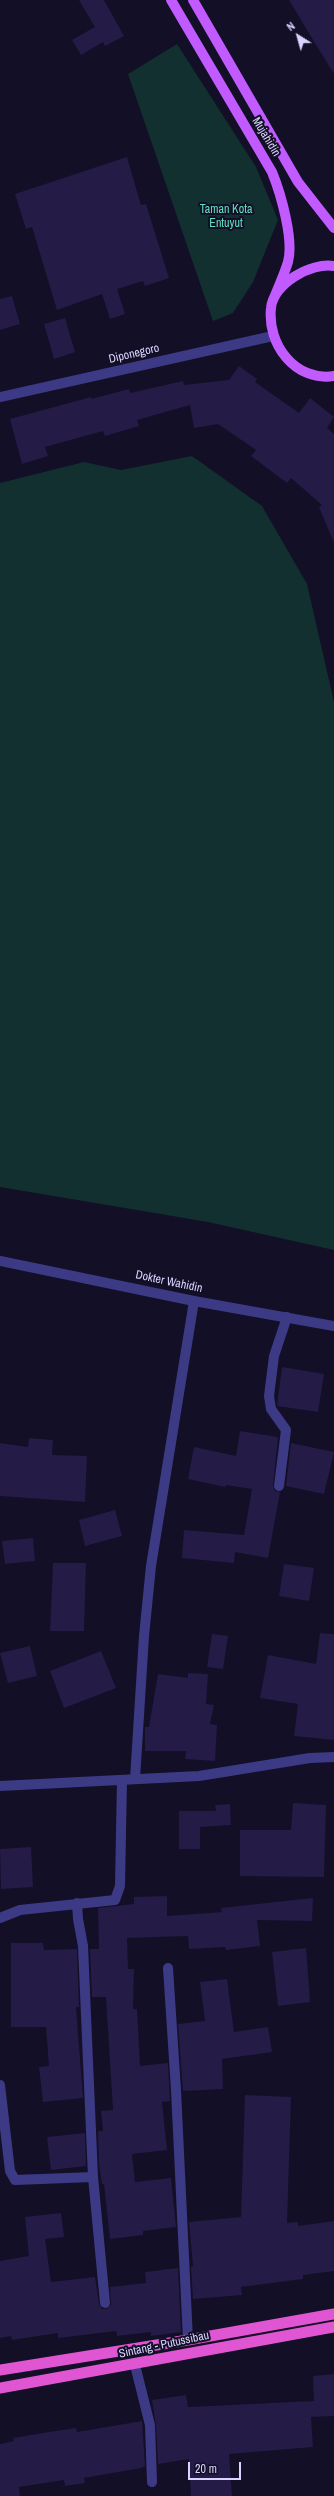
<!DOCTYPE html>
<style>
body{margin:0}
#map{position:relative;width:334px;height:2496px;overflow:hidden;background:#130f26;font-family:"Archivo Narrow",sans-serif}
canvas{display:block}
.north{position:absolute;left:278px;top:16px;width:40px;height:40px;-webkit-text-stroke:3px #130f26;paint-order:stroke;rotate:323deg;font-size:11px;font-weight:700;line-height:16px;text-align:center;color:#d9d4ff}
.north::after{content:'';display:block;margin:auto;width:14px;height:18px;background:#d9d4ff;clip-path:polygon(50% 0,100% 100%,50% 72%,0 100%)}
.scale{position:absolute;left:188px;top:2462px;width:53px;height:18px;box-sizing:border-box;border:2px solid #d9d4ff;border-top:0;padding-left:5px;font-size:12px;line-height:14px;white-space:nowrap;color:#d9d4ff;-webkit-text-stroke:3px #130f26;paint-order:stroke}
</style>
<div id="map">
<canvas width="334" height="2496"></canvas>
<div class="north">N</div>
<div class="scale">20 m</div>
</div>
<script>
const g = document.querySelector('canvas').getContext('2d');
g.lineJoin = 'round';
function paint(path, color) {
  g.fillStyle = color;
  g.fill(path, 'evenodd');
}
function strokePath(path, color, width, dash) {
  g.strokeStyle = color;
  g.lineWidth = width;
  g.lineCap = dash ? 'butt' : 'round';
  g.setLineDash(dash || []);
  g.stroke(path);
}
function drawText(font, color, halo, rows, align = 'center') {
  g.font = font + ' "Archivo Narrow",sans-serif';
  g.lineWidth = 4;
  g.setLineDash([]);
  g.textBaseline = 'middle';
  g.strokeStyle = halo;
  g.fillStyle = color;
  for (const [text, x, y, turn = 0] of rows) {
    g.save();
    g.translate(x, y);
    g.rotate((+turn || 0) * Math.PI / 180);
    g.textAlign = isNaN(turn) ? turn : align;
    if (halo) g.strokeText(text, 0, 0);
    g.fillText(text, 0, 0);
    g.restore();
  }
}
const green = new Path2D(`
 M 177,44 L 256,167 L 278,220 L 253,282 L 233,313 L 213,321 L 128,74 Z
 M 192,456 L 262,506 L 307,584 L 334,702 L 334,1250 L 208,1222 L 0,1187 L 0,483 L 84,462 L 121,470 Z`);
const building = new Path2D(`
 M 79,0 L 104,0 L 124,36 L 105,46 L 103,42 L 81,55 L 72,40 L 95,27 Z
 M 289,0 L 334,0 L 334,74 L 310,35 Z
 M 127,157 L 141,205 L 146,204 L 169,278 L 145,286 L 143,281 L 117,289 L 125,314 L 110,319 L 102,294 L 57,310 L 32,227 L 26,229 L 15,194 Z
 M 12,296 L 20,324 L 0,330 L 0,299 Z
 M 65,318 L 75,352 L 54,359 L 44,324 Z
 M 239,366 L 257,379 L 255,382 L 299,413 L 310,398 L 334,417 L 327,428 L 334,434 L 334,543 L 319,507 L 322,505 L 291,478 L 287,483 L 251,456 L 256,450 L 218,424 L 194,428 L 190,405 L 137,420 L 139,426 L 105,436 L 103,431 L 45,447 L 48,456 L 22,464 L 10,419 L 91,397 L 91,399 L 129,389 L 130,393 L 183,381 L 184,385 L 229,380 Z
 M 282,1367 L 324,1374 L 318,1412 L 277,1406 Z
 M 240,1431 L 278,1437 L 273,1486 L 275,1491 L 280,1492 L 268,1558 L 235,1552 L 234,1563 L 182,1558 L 184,1530 L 244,1535 L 252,1489 L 226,1485 L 225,1487 L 188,1479 L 194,1447 L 236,1456 Z
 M 29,1438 L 53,1440 L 52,1455 L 87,1456 L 85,1502 L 0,1496 L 0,1443 L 28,1447 Z
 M 291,1443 L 334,1452 L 324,1494 L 286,1486 Z
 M 115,1510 L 122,1536 L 85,1546 L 79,1520 Z
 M 33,1538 L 35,1561 L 5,1564 L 2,1541 Z
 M 53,1563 L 86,1563 L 84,1631 L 50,1631 Z
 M 284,1564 L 314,1568 L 309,1601 L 279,1596 Z
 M 320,1633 L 334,1634 L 334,1740 L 294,1736 L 298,1704 L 260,1698 L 268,1655 L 316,1664 Z
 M 212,1634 L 228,1636 L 223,1669 L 207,1667 Z
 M 30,1646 L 37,1676 L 8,1683 L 0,1653 Z
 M 101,1651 L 116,1688 L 64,1708 L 50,1671 Z
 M 188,1673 L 208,1674 L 206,1704 L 214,1705 L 210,1724 L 217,1725 L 215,1761 L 185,1759 L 186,1751 L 145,1751 L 145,1727 L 149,1727 L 158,1674 L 188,1678 Z
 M 293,1803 L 326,1805 L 324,1877 L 240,1876 L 240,1830 L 291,1830 Z
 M 230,1804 L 231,1825 L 200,1827 L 200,1849 L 179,1849 L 179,1811 L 216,1811 L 215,1805 Z
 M 31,1847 L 33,1887 L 1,1889 L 0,1849 Z
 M 167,1896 L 167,1916 L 222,1912 L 221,1908 L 313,1898 L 312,1921 L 257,1920 L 260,1946 L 226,1950 L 225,1947 L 189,1949 L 188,1936 L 127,1938 L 128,1969 L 134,1969 L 133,2009 L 137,2009 L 140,2066 L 168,2063 L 170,2101 L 162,2102 L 167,2150 L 132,2154 L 135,2182 L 171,2178 L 176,2227 L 143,2231 L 143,2235 L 110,2239 L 104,2184 L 102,2184 L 99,2165 L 98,2131 L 103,2131 L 101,2111 L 113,2110 L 106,1997 L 92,1997 L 90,1949 L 99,1949 L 98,1908 L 134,1904 L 134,1897 Z
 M 11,1943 L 43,1943 L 44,1950 L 77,1949 L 79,2007 L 76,2007 L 83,2098 L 43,2102 L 39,2067 L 49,2066 L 46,2027 L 11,2027 Z
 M 306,1948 L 310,2002 L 278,2006 L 272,1952 Z
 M 227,1979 L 234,2032 L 268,2027 L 272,2052 L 222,2059 L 223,2089 L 183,2091 L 178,2024 L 205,2021 L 200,1982 Z
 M 245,2095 L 291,2097 L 287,2223 L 298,2222 L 298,2226 L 334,2221 L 334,2271 L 303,2275 L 303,2279 L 241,2287 L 242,2295 L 193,2299 L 191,2267 L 193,2266 L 189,2222 L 241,2217 Z
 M 85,2133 L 86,2166 L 51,2170 L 47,2137 Z
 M 61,2213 L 64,2237 L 45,2239 L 51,2282 L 95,2277 L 99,2304 L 102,2309 L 106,2309 L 111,2305 L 110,2287 L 146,2283 L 145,2272 L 178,2268 L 181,2332 L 151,2336 L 151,2332 L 117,2336 L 116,2331 L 58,2338 L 58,2333 L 12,2340 L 11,2336 L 0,2338 L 0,2261 L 29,2256 L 25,2217 Z
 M 334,2374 L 334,2416 L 311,2417 L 313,2447 L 229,2454 L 232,2496 L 191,2496 L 189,2459 L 158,2464 L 156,2425 L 152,2400 L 186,2395 L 188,2407 L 314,2401 L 313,2376 Z
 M 142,2421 L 145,2466 L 141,2468 L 84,2478 L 85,2483 L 65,2486 L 64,2480 L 19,2487 L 20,2496 L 0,2496 L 0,2444 L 14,2441 L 13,2438 L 49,2432 L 76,2428 L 77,2432 Z`);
const minor = new Path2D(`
 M 279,1486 L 286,1430 L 271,1409 L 269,1396 L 274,1356 L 287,1317
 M 135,1779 L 144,1636 L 151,1566 L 194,1301
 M 0,1786 L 199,1776 L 310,1758 L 334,1757
 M 0,1918 L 20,1910 L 115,1900 L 120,1886 L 122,1780
 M 168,1968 L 176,2090 L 188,2340
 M 0,2085 L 10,2171 L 15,2180 L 93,2177 L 83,1946 L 78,1919 L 77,1903
 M 93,2177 L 105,2303
 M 135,2365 L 150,2425 L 152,2482`);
const tertiary = new Path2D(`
 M 0,397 L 273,336
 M 0,1261 L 194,1301 L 334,1326`);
const primary = new Path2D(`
 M 171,0 L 272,172 C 281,194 294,240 288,262 C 284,275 278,288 273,300
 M 193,0 L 298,182 L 334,228
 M 334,266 C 311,262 273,284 271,308 C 267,344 295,382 334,376`);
const trunk = new Path2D(`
 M 0,2370 L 188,2340 L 334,2314
 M 0,2388 L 334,2327`);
const streetNames = [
 ["Mujahidin",266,137,59],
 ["Diponegoro",134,354,-13],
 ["Dokter Wahidin",169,1282,12],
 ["Sintang - Putussibau",164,2345,-12]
];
const parkNames = [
 ["Taman Kota",226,210],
 ["Entuyut",226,224]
];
paint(green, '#12302f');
paint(building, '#241b47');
strokePath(minor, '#3d3a85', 10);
strokePath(tertiary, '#3d3a85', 10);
strokePath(primary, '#c25bff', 10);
strokePath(trunk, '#e055d1', 11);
drawText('12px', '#d9d4ff', '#130f26', streetNames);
drawText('12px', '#5fe0c0', '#130f26', parkNames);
</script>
